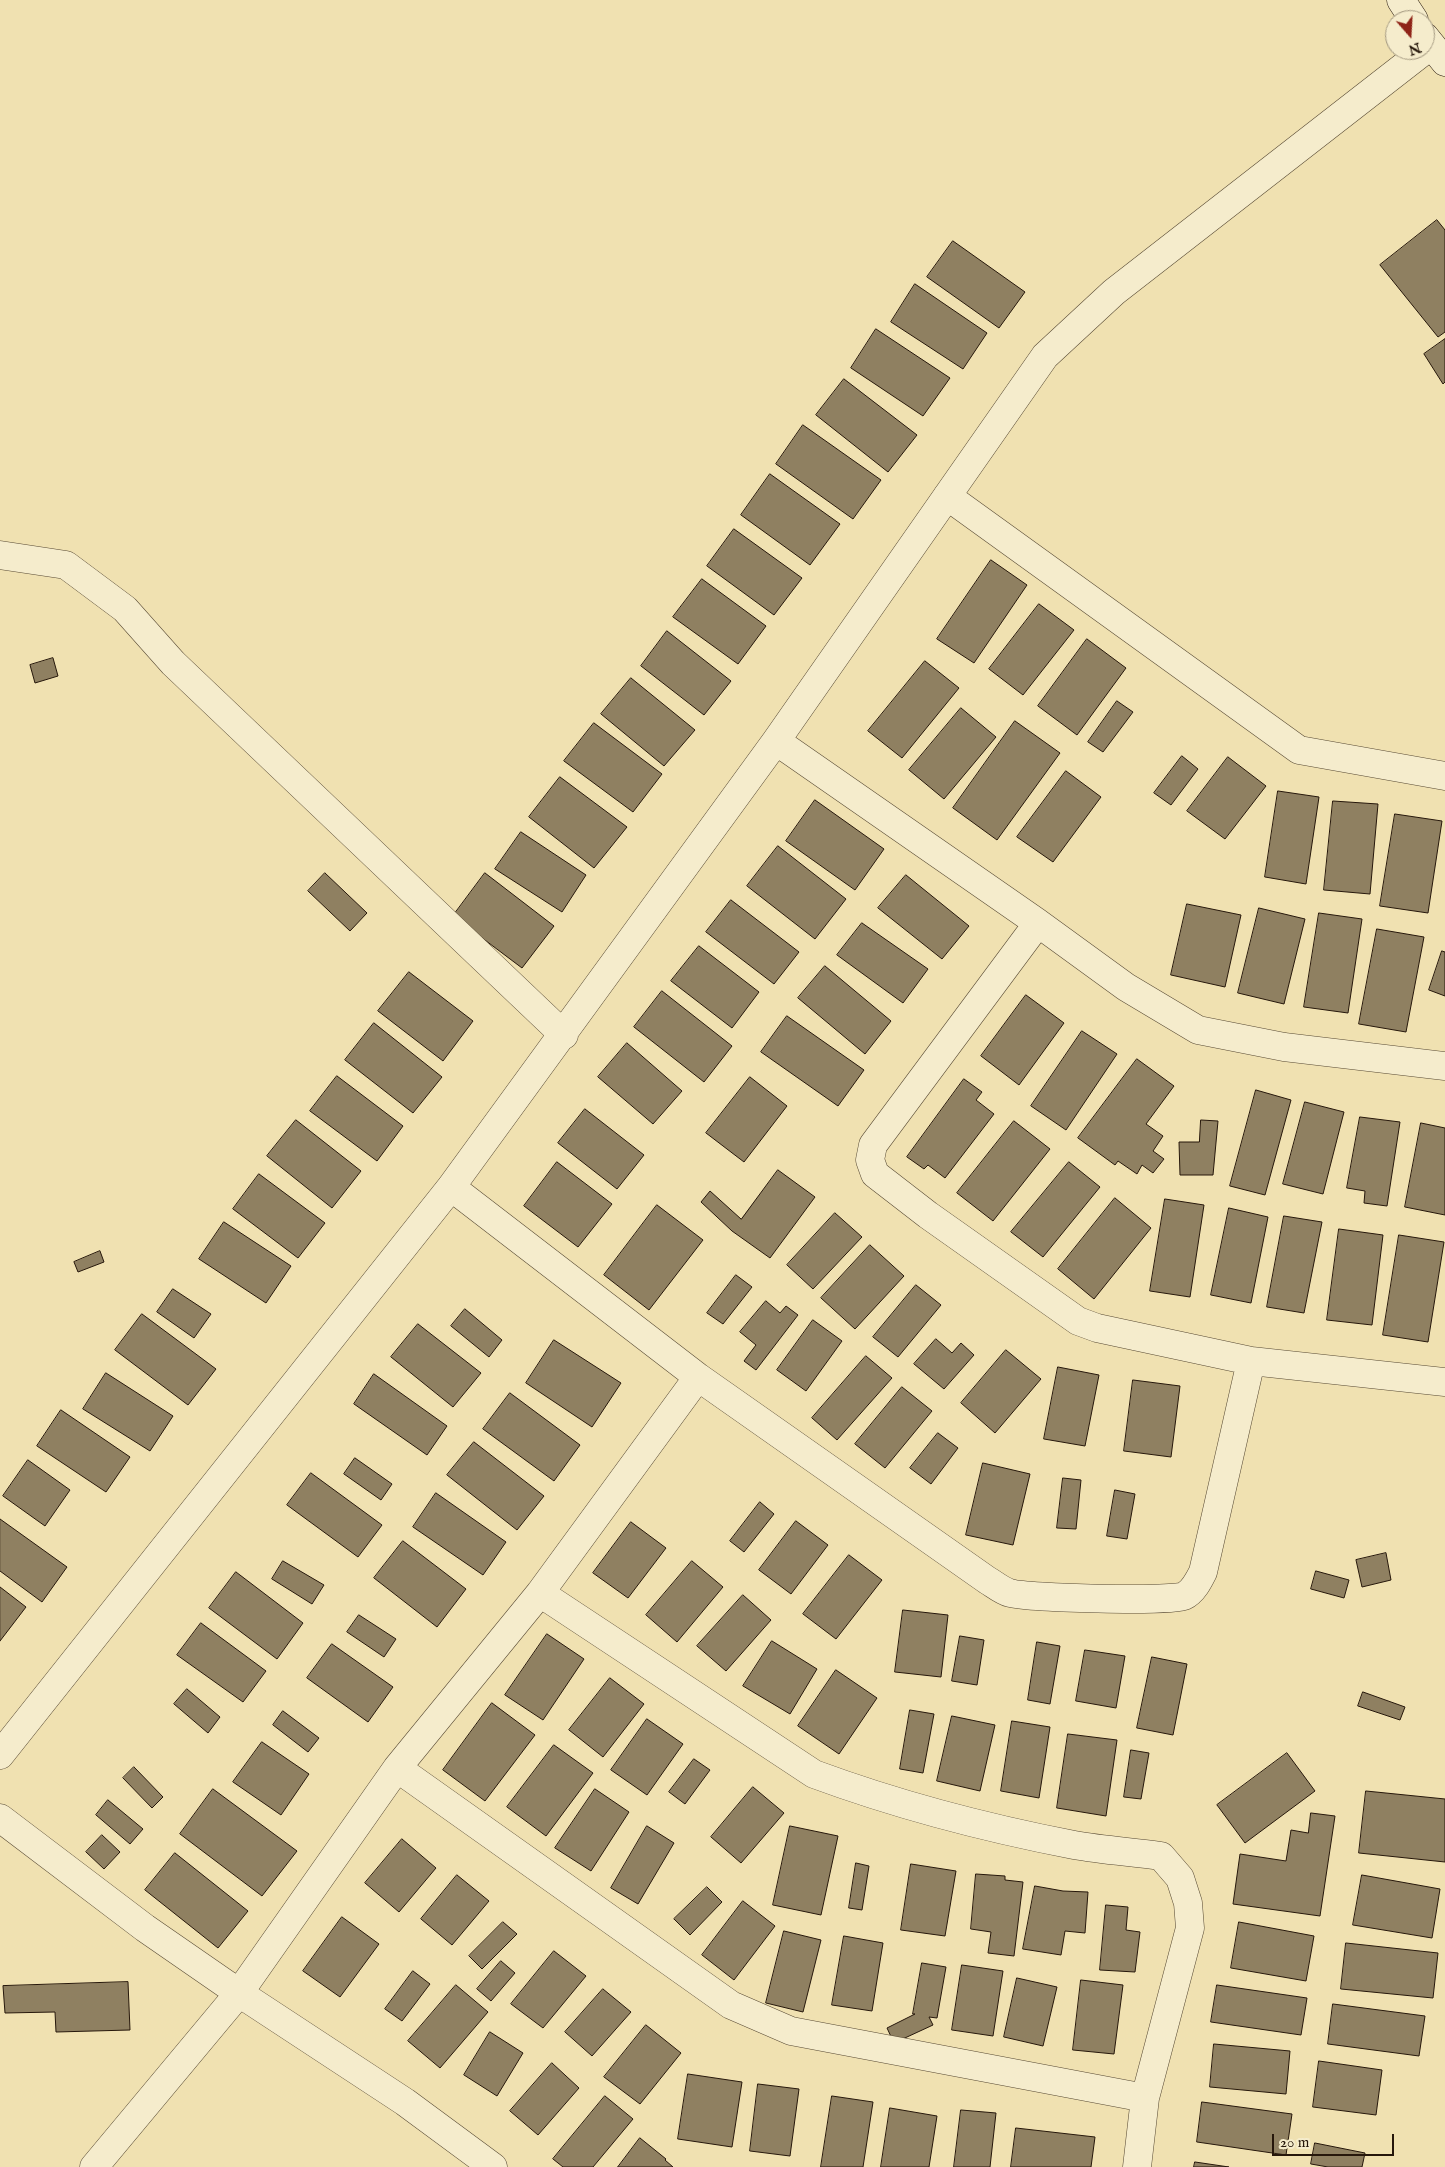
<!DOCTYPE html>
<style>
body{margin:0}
#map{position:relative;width:1445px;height:2167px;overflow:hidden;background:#f0e1b1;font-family:"IM FELL English",serif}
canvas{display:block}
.north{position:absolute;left:1385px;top:10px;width:50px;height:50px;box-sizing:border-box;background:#f5eccc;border:1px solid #a2977f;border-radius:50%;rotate:161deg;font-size:14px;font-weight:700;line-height:20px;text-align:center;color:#26170b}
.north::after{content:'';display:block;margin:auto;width:18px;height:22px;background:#8f2418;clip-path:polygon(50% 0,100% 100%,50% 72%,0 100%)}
.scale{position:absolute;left:1272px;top:2134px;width:122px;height:22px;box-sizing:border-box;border:2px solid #26170b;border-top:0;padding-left:6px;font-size:15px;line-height:18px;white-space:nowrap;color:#26170b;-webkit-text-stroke:4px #f5eccc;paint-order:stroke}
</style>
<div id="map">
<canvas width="1445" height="2167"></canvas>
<div class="north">N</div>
<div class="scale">20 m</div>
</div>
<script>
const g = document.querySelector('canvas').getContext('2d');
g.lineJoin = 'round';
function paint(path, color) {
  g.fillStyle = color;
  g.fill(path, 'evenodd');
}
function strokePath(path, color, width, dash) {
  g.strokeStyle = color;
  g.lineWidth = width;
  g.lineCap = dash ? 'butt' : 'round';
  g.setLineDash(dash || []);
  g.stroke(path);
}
const building = new Path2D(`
 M 1437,220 L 1445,230 L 1445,332 L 1438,337 L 1380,265 Z
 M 953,241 L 1025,292 L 999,328 L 927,277 Z
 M 915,284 L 987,333 L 963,369 L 891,322 Z
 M 876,329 L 950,378 L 923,416 L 851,368 Z
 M 1445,339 L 1445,382 L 1443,384 L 1424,354 Z
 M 844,379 L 917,435 L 888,472 L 816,415 Z
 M 803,425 L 881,480 L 853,519 L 776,464 Z
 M 770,474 L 840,524 L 810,565 L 741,515 Z
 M 734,529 L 802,578 L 774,615 L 707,566 Z
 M 991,560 L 1027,585 L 974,663 L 937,639 Z
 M 702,579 L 766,626 L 738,664 L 673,617 Z
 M 1039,604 L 1074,630 L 1023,695 L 989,669 Z
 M 667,631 L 731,681 L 704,715 L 641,666 Z
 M 1087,639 L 1126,668 L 1077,735 L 1038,706 Z
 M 53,658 L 58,676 L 35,683 L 30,665 Z
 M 925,661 L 959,688 L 902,758 L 868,731 Z
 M 631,678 L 695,730 L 664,766 L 601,714 Z
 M 1117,701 L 1133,712 L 1103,752 L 1088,742 Z
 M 961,708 L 996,737 L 944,799 L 909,770 Z
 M 1015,721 L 1060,753 L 997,840 L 953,808 Z
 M 594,723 L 662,774 L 633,812 L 564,761 Z
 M 1182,756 L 1198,769 L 1171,805 L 1154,793 Z
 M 1228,757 L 1266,786 L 1225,839 L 1187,811 Z
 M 1066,771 L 1101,797 L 1053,862 L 1017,837 Z
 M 560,777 L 627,827 L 594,868 L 529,817 Z
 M 1278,791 L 1319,797 L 1306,884 L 1265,877 Z
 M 815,800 L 884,849 L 855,890 L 786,841 Z
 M 1333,801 L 1378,804 L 1370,894 L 1324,890 Z
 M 1395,814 L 1442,821 L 1428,913 L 1380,906 Z
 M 521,832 L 586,875 L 562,912 L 495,869 Z
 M 778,846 L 846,899 L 815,939 L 747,886 Z
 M 325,873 L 367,913 L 350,931 L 308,891 Z
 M 485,873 L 554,926 L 522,968 L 453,916 Z
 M 906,875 L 969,926 L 942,959 L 878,908 Z
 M 731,900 L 799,952 L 774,984 L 706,932 Z
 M 1187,904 L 1241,915 L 1225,987 L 1171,975 Z
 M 1259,908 L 1305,919 L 1284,1004 L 1238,993 Z
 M 1319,913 L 1362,919 L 1348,1013 L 1304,1007 Z
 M 862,923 L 928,969 L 903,1003 L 837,955 Z
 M 1377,929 L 1424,937 L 1406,1032 L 1359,1024 Z
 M 699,946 L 759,992 L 732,1028 L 671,981 Z
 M 1442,951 L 1445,952 L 1445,996 L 1429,990 Z
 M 825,966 L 891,1021 L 865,1054 L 798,998 Z
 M 409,972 L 473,1021 L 443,1061 L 378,1011 Z
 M 662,991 L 732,1046 L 704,1082 L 634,1027 Z
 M 1026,995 L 1064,1023 L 1019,1085 L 981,1056 Z
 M 787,1016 L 864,1070 L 838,1106 L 761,1052 Z
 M 374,1023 L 442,1077 L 413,1113 L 345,1060 Z
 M 1082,1031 L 1117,1054 L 1066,1130 L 1031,1106 Z
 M 627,1043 L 682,1091 L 653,1124 L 598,1077 Z
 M 1137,1059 L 1174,1086 L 1146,1124 L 1163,1136 L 1153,1151 L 1164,1159 L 1153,1173 L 1142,1165 L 1137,1174 L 1118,1161 L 1115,1165 L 1078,1138 Z
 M 337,1076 L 403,1126 L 377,1161 L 310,1111 Z
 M 750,1077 L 787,1106 L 744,1162 L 706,1133 Z
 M 964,1079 L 982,1092 L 976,1100 L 994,1114 L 945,1178 L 928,1165 L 924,1169 L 907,1157 Z
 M 1256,1090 L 1291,1100 L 1265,1195 L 1230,1186 Z
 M 1305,1102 L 1344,1112 L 1323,1194 L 1283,1184 Z
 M 585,1109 L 644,1155 L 617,1189 L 558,1143 Z
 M 1360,1117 L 1400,1122 L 1387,1206 L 1364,1203 L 1365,1191 L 1347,1188 Z
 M 296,1120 L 361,1171 L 332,1208 L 267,1156 Z
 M 1201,1120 L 1218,1121 L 1213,1175 L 1180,1175 L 1179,1142 L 1199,1142 Z
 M 1014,1121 L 1050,1149 L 993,1221 L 957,1193 Z
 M 1421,1123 L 1445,1128 L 1445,1215 L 1405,1207 Z
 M 557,1162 L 612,1204 L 578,1247 L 524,1206 Z
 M 1069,1162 L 1100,1187 L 1043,1257 L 1011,1232 Z
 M 778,1170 L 815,1197 L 770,1258 L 732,1231 L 701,1202 L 710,1191 L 741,1219 Z
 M 259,1174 L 325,1223 L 298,1258 L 233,1209 Z
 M 1115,1198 L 1151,1228 L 1094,1299 L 1058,1269 Z
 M 1165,1199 L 1204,1205 L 1190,1297 L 1150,1291 Z
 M 657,1205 L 703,1240 L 649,1310 L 604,1275 Z
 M 1229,1208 L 1268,1217 L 1251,1303 L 1211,1295 Z
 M 835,1213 L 862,1237 L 813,1289 L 787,1265 Z
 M 1284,1216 L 1322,1222 L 1304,1313 L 1267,1307 Z
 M 224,1222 L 291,1266 L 266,1303 L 199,1259 Z
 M 1339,1229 L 1383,1235 L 1372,1325 L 1327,1320 Z
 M 1399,1235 L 1444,1242 L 1428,1342 L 1383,1335 Z
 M 870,1245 L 904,1276 L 855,1329 L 821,1298 Z
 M 100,1251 L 104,1262 L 78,1272 L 74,1262 Z
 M 736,1275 L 752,1287 L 723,1324 L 707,1313 Z
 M 916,1285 L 941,1305 L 898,1357 L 873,1337 Z
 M 173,1289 L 211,1314 L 194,1338 L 157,1312 Z
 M 766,1301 L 780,1313 L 786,1306 L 798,1315 L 756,1370 L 744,1361 L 756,1345 L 740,1332 Z
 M 465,1309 L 502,1340 L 489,1357 L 451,1326 Z
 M 142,1314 L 216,1369 L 188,1405 L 115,1350 Z
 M 813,1320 L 842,1341 L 806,1391 L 777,1370 Z
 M 418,1324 L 481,1373 L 453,1407 L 391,1357 Z
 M 936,1339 L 952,1353 L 961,1343 L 974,1355 L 944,1389 L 914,1364 Z
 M 554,1340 L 621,1383 L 592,1427 L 526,1383 Z
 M 1006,1350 L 1041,1379 L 995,1433 L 961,1403 Z
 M 866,1356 L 892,1378 L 837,1440 L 812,1418 Z
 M 1058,1367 L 1099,1375 L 1085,1446 L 1044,1439 Z
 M 106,1373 L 173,1416 L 150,1451 L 83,1409 Z
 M 374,1374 L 447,1426 L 427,1455 L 354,1404 Z
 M 1133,1380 L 1180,1386 L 1171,1457 L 1124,1451 Z
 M 902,1387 L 932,1411 L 885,1468 L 855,1444 Z
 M 510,1393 L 580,1445 L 554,1481 L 483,1429 Z
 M 61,1410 L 130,1457 L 106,1492 L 37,1446 Z
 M 938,1433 L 958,1448 L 931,1484 L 910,1468 Z
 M 474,1442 L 544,1496 L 517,1530 L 447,1475 Z
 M 355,1458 L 392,1484 L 381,1500 L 344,1474 Z
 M 28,1460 L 70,1490 L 45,1526 L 3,1496 Z
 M 983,1463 L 1030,1474 L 1013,1545 L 966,1535 Z
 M 311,1473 L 382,1525 L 358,1557 L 287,1505 Z
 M 1063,1478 L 1081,1480 L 1076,1529 L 1057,1528 Z
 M 1115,1490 L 1135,1494 L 1127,1539 L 1107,1536 Z
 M 436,1493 L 506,1542 L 483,1575 L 413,1527 Z
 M 760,1502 L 774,1514 L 744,1552 L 730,1541 Z
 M 0,1519 L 67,1567 L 42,1602 L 0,1571 Z
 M 796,1521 L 828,1545 L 791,1594 L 759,1570 Z
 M 631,1522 L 666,1548 L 628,1598 L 593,1573 Z
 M 403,1541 L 466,1589 L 437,1627 L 374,1578 Z
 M 1386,1553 L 1391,1580 L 1362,1587 L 1356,1560 Z
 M 849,1555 L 882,1580 L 836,1639 L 803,1614 Z
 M 283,1561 L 324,1585 L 312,1604 L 272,1579 Z
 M 692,1561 L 723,1587 L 677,1642 L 646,1615 Z
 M 1316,1571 L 1349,1580 L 1344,1598 L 1311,1589 Z
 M 236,1572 L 303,1623 L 277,1659 L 209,1608 Z
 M 0,1587 L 26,1607 L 0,1641 Z
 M 743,1595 L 771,1620 L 726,1671 L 697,1646 Z
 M 903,1610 L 948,1615 L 941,1677 L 895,1672 Z
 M 359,1615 L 396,1639 L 384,1657 L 347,1632 Z
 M 201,1623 L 266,1671 L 243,1702 L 177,1655 Z
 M 547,1634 L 584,1659 L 543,1720 L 505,1695 Z
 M 960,1636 L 984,1640 L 977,1685 L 952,1681 Z
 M 772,1641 L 817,1669 L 790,1714 L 743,1686 Z
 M 1037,1642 L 1060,1646 L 1050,1704 L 1028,1700 Z
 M 332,1644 L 393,1687 L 368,1722 L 307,1678 Z
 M 1085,1650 L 1125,1656 L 1116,1708 L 1076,1701 Z
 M 1152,1657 L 1187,1664 L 1173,1735 L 1137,1728 Z
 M 836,1670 L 877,1698 L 839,1754 L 798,1726 Z
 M 610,1678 L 644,1704 L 603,1757 L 569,1730 Z
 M 187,1689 L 220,1717 L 208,1733 L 174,1704 Z
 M 1363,1692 L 1405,1707 L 1400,1720 L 1358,1706 Z
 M 492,1703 L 535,1735 L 485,1801 L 443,1770 Z
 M 910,1710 L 934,1714 L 923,1773 L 900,1769 Z
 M 283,1711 L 319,1738 L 308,1752 L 273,1725 Z
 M 952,1716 L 995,1725 L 980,1791 L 937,1781 Z
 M 647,1719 L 683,1744 L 647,1795 L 611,1770 Z
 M 1012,1721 L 1050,1727 L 1039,1798 L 1001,1791 Z
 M 1068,1734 L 1117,1740 L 1106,1816 L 1057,1808 Z
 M 262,1742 L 309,1774 L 281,1815 L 233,1782 Z
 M 554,1745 L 593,1773 L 546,1836 L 507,1807 Z
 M 1131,1750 L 1149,1753 L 1141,1799 L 1124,1797 Z
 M 1287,1753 L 1315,1791 L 1245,1843 L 1217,1805 Z
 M 694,1759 L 710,1770 L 685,1804 L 669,1792 Z
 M 134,1767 L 163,1797 L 152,1808 L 123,1778 Z
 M 753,1787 L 784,1813 L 741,1863 L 711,1837 Z
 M 213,1789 L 297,1851 L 262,1896 L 180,1834 Z
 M 595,1789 L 629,1812 L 591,1871 L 555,1848 Z
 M 1366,1791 L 1445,1799 L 1445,1862 L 1359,1853 Z
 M 108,1800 L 143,1829 L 130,1844 L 96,1815 Z
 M 1311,1813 L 1335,1816 L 1320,1916 L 1233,1904 L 1240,1854 L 1286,1861 L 1291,1830 L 1308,1833 Z
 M 647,1826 L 674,1843 L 638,1904 L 611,1888 Z
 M 790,1826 L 838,1836 L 821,1915 L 773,1905 Z
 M 102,1835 L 120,1852 L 104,1869 L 86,1852 Z
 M 402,1839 L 436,1868 L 399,1912 L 365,1883 Z
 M 175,1853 L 248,1911 L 218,1948 L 145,1890 Z
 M 856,1863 L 869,1866 L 862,1910 L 849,1908 Z
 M 911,1864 L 956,1871 L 945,1936 L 901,1930 Z
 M 976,1874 L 1005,1876 L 1005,1880 L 1023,1882 L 1014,1956 L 988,1953 L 991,1932 L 971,1929 Z
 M 457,1875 L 489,1901 L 452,1945 L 421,1919 Z
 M 1362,1875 L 1440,1889 L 1432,1938 L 1353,1925 Z
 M 1035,1886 L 1063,1891 L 1088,1892 L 1085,1933 L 1065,1931 L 1061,1955 L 1023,1949 Z
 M 707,1887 L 722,1902 L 690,1935 L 674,1919 Z
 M 743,1901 L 775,1926 L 734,1980 L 702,1955 Z
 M 1106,1905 L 1128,1907 L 1126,1930 L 1140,1932 L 1135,1972 L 1100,1970 Z
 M 342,1917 L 379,1944 L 340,1997 L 303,1971 Z
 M 503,1922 L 517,1934 L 482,1969 L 469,1956 Z
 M 1239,1922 L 1314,1936 L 1306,1981 L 1231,1968 Z
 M 784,1931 L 821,1940 L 803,2012 L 766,2003 Z
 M 844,1936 L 883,1943 L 872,2011 L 832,2005 Z
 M 1346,1943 L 1438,1953 L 1433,1998 L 1341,1989 Z
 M 554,1951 L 586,1976 L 543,2028 L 511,2004 Z
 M 501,1961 L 515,1973 L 491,2001 L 477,1989 Z
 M 922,1963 L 946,1967 L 937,2018 L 929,2017 L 933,2025 L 894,2043 L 887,2028 L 915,2014 L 913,2014 Z
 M 962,1965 L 1003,1971 L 993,2036 L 952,2030 Z
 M 413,1971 L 430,1984 L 402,2021 L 385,2009 Z
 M 1017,1978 L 1057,1987 L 1043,2046 L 1004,2037 Z
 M 1081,1980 L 1123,1985 L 1114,2054 L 1073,2050 Z
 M 128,1982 L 130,2030 L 56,2032 L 55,2012 L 5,2013 L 3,1986 Z
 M 456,1985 L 488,2012 L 440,2068 L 408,2041 Z
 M 1217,1985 L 1307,1998 L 1301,2035 L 1211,2022 Z
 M 603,1989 L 631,2012 L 592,2056 L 565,2032 Z
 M 1333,2004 L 1425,2016 L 1419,2056 L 1328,2044 Z
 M 646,2025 L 681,2053 L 640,2104 L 604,2077 Z
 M 490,2032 L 523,2053 L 497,2096 L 464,2075 Z
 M 1214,2044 L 1290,2051 L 1286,2094 L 1210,2087 Z
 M 1319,2061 L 1382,2070 L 1376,2115 L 1313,2107 Z
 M 552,2063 L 579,2088 L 538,2135 L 510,2111 Z
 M 688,2074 L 742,2082 L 732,2147 L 678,2139 Z
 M 758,2084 L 799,2089 L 790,2156 L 750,2151 Z
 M 605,2096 L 633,2119 L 593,2167 L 563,2167 L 553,2159 Z
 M 832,2096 L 873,2102 L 863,2167 L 821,2167 Z
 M 1202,2102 L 1292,2114 L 1286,2155 L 1197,2142 Z
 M 890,2108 L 937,2116 L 929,2167 L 881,2167 Z
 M 961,2110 L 996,2113 L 990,2167 L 954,2167 Z
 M 1016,2128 L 1095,2137 L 1091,2167 L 1011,2167 Z
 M 640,2138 L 666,2159 L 665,2160 L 673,2167 L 618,2167 Z
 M 1315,2143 L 1365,2153 L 1362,2167 L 1328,2167 L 1311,2164 Z
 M 1195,2162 L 1229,2167 L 1194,2167 Z`);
const street = new Path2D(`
 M 947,496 L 1299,750 L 1445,776
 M 0,555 L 66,565 L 125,609 L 173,663 L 564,1035
 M 776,741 L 1038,923
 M 1445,1066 L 1284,1047 L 1198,1030 L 1126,987 L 1038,923 L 873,1145 L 870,1160 L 875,1174 L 928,1215 L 1078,1321 L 1097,1328 L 1251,1361 L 1445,1382
 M 451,1187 L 698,1377
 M 540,1593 L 814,1774 C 898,1805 986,1828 1074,1845 C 1102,1850 1132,1852 1161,1856 L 1180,1878 L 1188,1903 L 1190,1928 L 1145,2098 L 1137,2167
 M 0,1755 L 451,1187 L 776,741 L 1045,356 L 1114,292 L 1425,50
 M 397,1768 L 731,2005 L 791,2031 L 1145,2098
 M 0,1818 L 145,1928 L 239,1993 L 94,2167
 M 493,2167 L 405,2102 L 239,1993 L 397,1768 L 540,1593 L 698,1377 L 987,1580 C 994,1584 1002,1591 1010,1593 C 1026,1598 1172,1602 1184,1596 C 1193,1592 1199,1580 1203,1572 L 1251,1361`);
const secondary = new Path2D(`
 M 1401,0 L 1414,20
 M 1425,37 L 1445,62`);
paint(building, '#8f8061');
strokePath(building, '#26170b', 1);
strokePath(street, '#584a34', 29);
strokePath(secondary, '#26170b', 29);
strokePath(street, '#f5eccc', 28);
strokePath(secondary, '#f5eccc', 28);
</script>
